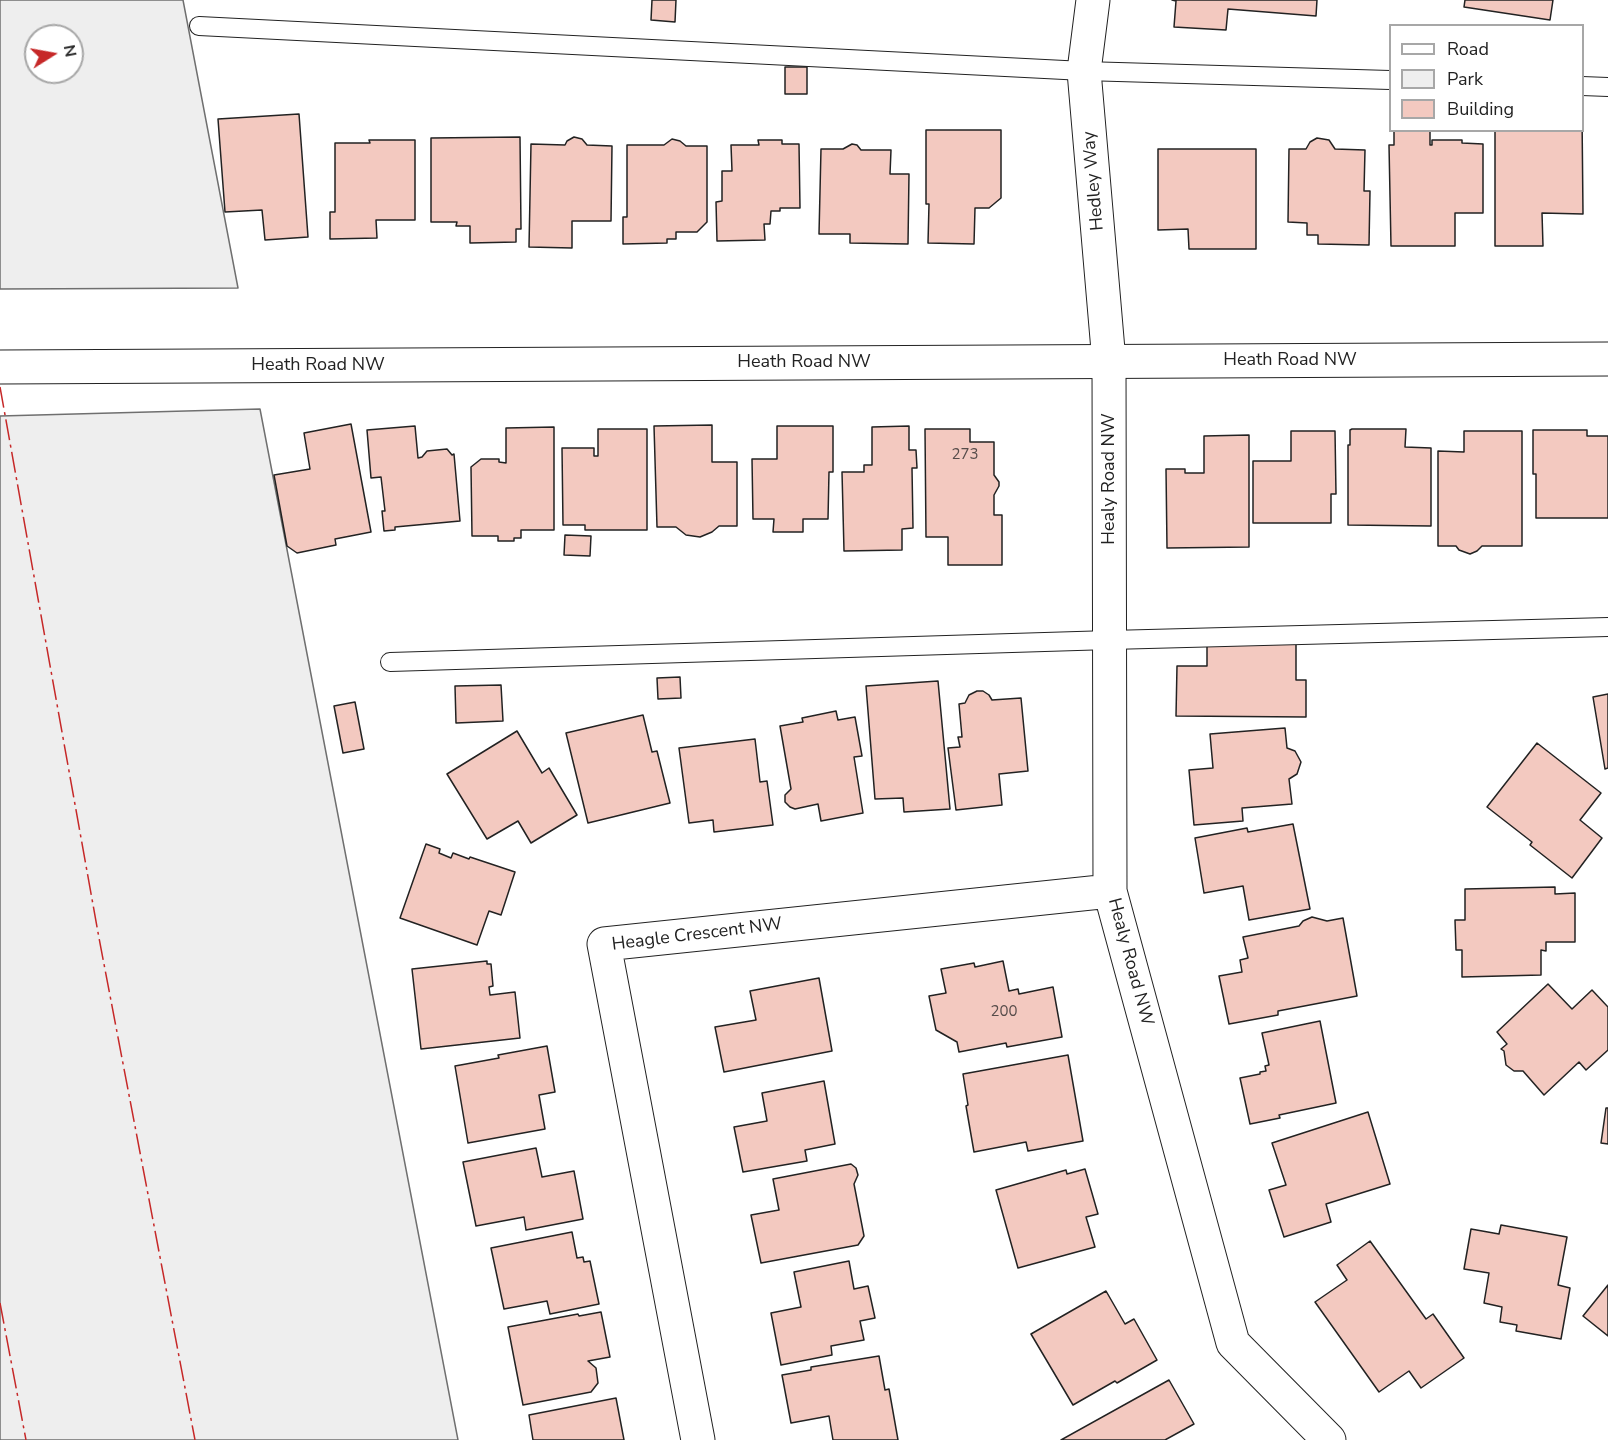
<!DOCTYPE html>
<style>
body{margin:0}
#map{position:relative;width:1608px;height:1440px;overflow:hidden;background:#fff;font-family:"Nunito Sans",sans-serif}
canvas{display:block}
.legend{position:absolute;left:1389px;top:24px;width:195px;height:108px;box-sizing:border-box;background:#fff;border:2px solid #a7a7a7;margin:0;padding:8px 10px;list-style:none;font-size:18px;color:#222}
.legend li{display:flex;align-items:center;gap:12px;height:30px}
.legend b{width:30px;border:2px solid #a7a7a7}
.north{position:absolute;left:24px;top:24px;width:60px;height:60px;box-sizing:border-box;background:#fff;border:2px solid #a7a7a7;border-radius:50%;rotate:79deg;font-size:16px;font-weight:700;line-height:24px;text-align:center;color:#222}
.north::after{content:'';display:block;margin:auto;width:21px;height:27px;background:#c62828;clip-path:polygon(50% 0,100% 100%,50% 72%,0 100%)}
</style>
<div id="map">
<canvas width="1608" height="1440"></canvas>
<ul class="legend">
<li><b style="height:8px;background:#fff"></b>Road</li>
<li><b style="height:16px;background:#eee"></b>Park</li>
<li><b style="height:16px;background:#f3c9c0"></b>Building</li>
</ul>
<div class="north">N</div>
</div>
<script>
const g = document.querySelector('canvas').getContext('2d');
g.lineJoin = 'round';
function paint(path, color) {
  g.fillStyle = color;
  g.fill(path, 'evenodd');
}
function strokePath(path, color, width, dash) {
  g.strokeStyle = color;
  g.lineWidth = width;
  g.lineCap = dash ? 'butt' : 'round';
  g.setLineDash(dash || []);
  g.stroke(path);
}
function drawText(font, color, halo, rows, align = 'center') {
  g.font = font + ' "Nunito Sans",sans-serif';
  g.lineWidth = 4.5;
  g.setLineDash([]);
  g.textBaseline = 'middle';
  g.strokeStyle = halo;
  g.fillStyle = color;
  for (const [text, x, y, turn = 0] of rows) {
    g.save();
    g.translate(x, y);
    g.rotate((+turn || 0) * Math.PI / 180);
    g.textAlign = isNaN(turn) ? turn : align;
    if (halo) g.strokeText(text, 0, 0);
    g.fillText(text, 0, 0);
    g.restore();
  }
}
const green = new Path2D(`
 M 0,0 L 183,0 L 238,288 L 0,289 ZM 36,36 L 72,36 L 72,72 L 36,72 Z
 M 260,409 L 458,1440 L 0,1440 L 0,416 Z`);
const building = new Path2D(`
 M 652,0 L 676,0 L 675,22 L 651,20 Z
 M 1172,0 L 1317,0 L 1316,16 L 1228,9 L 1226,30 L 1174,27 L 1176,1 Z
 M 1465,0 L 1553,0 L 1550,20 L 1464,7 Z
 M 785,67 L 807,67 L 807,94 L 785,94 Z
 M 299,114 L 308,237 L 265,240 L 262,210 L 225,212 L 218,119 Z
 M 1582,114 L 1583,214 L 1542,213 L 1543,246 L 1495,246 L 1495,130 L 1582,130 Z
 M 926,130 L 1001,130 L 1001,198 L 989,208 L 975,208 L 974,244 L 928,243 L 929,204 L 926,204 Z
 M 1394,130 L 1430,130 L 1430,145 L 1432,145 L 1432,140 L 1462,140 L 1462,143 L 1483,144 L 1483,213 L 1455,213 L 1455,246 L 1391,246 L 1389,145 L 1394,145 Z
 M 520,137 L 521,229 L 516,229 L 516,242 L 470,243 L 470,226 L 456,226 L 457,222 L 431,222 L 431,138 Z
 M 574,137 L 582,139 L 587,145 L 612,146 L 611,221 L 572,221 L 572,248 L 529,247 L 531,144 L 565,145 L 567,141 Z
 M 1317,138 L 1329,140 L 1335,149 L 1365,150 L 1364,191 L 1370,191 L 1369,245 L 1318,244 L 1318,235 L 1307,235 L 1307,223 L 1288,222 L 1289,149 L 1306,149 L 1310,142 Z
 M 672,139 L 680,141 L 686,146 L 707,146 L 707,222 L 697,232 L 676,232 L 676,239 L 667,239 L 667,243 L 623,244 L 623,217 L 627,217 L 627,145 L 664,145 Z
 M 369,140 L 415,140 L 415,220 L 376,220 L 377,238 L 330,239 L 330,212 L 335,212 L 335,143 L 370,143 Z
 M 758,140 L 782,140 L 782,144 L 799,144 L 800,208 L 780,208 L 780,211 L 771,211 L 770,224 L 764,224 L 765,240 L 717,241 L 716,202 L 722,201 L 722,171 L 732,171 L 731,145 L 759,145 Z
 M 852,144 L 857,145 L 861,150 L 891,150 L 890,174 L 909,174 L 908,244 L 850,243 L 850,234 L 819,234 L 821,149 L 843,149 Z
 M 1158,149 L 1256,149 L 1256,249 L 1189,249 L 1188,229 L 1158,230 Z
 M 351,424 L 371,532 L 335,539 L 336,545 L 297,553 L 287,546 L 274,475 L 310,469 L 304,433 Z
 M 712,425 L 712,462 L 737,462 L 737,526 L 719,526 L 712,532 L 700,537 L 686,535 L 676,527 L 657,527 L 654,426 Z
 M 415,426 L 418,458 L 422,457 L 427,451 L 447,449 L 452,455 L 454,454 L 460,521 L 395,527 L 395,530 L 384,531 L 382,511 L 385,511 L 381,477 L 371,478 L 367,430 Z
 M 777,426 L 833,426 L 833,472 L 829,472 L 828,519 L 803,519 L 803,532 L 773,532 L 774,519 L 753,519 L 752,459 L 777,459 Z
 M 909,426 L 909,450 L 916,450 L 917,468 L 912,468 L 913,528 L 902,529 L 902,550 L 844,551 L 842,472 L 864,472 L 864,465 L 872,465 L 872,427 Z
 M 554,427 L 554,530 L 521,530 L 521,538 L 514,538 L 514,541 L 498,541 L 498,536 L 472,536 L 471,467 L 481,459 L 499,459 L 499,462 L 506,463 L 506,428 Z
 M 598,429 L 647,429 L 647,530 L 585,530 L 585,525 L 563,525 L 562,448 L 594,448 L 594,456 L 598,456 Z
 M 925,429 L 970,429 L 970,442 L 994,442 L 994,475 L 999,482 L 999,486 L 994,495 L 994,515 L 1002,515 L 1002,565 L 948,565 L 948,537 L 926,537 Z
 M 1352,429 L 1406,429 L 1405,447 L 1431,448 L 1431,526 L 1348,525 L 1348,445 L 1350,445 L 1350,430 Z
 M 1533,430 L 1587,430 L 1587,436 L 1608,436 L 1608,518 L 1536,518 L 1536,474 L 1533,474 Z
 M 1291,431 L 1335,431 L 1336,494 L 1331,494 L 1331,523 L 1253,523 L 1253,461 L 1291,461 Z
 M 1464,431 L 1522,431 L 1522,546 L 1482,546 L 1477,551 L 1470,554 L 1459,550 L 1456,546 L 1438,546 L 1438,451 L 1464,452 Z
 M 1249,435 L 1249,547 L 1167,548 L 1166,469 L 1185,469 L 1185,473 L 1204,473 L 1204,436 Z
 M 565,535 L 591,536 L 590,556 L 564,555 Z
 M 1207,640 L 1296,641 L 1296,680 L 1306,680 L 1306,717 L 1176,716 L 1177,666 L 1207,666 Z
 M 680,677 L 681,698 L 658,699 L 657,678 Z
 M 938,681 L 950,809 L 904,812 L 903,798 L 875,799 L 866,686 Z
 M 501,685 L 503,721 L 456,723 L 455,686 Z
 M 977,691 L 983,691 L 989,695 L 992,700 L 1021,698 L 1028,771 L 999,774 L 1002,805 L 956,810 L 948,748 L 960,747 L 958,737 L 962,737 L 959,704 L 965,703 L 969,695 Z
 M 1608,694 L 1608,768 L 1605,769 L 1593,697 Z
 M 355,702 L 364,749 L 343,753 L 334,706 Z
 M 836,711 L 838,720 L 855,717 L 862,756 L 854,757 L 863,813 L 821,821 L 818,804 L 795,809 L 790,807 L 785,802 L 785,795 L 791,789 L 780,726 L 803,722 L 802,718 Z
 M 643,715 L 652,752 L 657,751 L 670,803 L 588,823 L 566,733 Z
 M 1285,728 L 1287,748 L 1295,751 L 1301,762 L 1297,774 L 1289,779 L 1292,804 L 1242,808 L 1243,821 L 1194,825 L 1189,770 L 1213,768 L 1210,734 Z
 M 517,731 L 542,773 L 549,768 L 577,815 L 531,843 L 518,821 L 487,839 L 447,774 Z
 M 755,739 L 760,782 L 767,781 L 773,825 L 714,832 L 713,820 L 689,823 L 679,748 Z
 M 1537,743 L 1601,793 L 1580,820 L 1602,838 L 1572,878 L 1530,845 L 1532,842 L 1487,807 Z
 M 1293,824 L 1310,909 L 1249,920 L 1243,886 L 1204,893 L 1195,838 L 1247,828 L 1248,832 Z
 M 426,844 L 440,849 L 439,853 L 451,858 L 453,853 L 469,859 L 470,857 L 515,872 L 501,915 L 489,911 L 477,945 L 400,918 Z
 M 1555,887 L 1555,894 L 1575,893 L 1575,942 L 1546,942 L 1546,951 L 1541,950 L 1541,975 L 1462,977 L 1462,950 L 1456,950 L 1455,920 L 1465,920 L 1465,889 Z
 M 1312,917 L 1327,921 L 1343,918 L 1357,996 L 1278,1011 L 1278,1015 L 1229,1024 L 1219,976 L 1242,972 L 1240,960 L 1248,958 L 1243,937 L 1299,926 L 1303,921 Z
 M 487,961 L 487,964 L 491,964 L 493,986 L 489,987 L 490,995 L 515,992 L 520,1038 L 421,1049 L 412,969 Z
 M 1003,961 L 1009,991 L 1018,989 L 1019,994 L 1053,987 L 1062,1037 L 1007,1047 L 1006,1043 L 959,1052 L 957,1042 L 936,1030 L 929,996 L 946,993 L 941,969 L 974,963 L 975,967 Z
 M 819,978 L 832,1051 L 724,1072 L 715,1027 L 756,1020 L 750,991 Z
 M 1548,984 L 1572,1009 L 1592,990 L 1608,1007 L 1608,1050 L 1586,1070 L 1579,1062 L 1544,1095 L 1523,1071 L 1514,1071 L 1506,1065 L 1504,1051 L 1501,1049 L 1507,1044 L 1497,1032 Z
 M 1320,1021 L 1336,1103 L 1279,1115 L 1280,1118 L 1250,1124 L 1240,1078 L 1260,1074 L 1260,1072 L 1266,1071 L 1265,1066 L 1269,1065 L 1262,1033 Z
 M 547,1046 L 555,1092 L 539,1095 L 545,1129 L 468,1143 L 455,1066 L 499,1058 L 498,1055 Z
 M 1068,1055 L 1083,1141 L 1028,1151 L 1026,1142 L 974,1152 L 966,1106 L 968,1105 L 963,1074 Z
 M 824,1081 L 835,1144 L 805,1150 L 807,1161 L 743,1172 L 734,1127 L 767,1121 L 762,1093 Z
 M 1606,1108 L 1608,1108 L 1608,1144 L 1601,1143 Z
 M 1368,1112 L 1390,1184 L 1326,1204 L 1331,1222 L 1284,1237 L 1269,1190 L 1286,1185 L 1272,1143 Z
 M 536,1148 L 542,1177 L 574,1171 L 583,1219 L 526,1230 L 524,1217 L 476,1226 L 463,1162 Z
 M 851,1164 L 856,1168 L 858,1175 L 854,1184 L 864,1236 L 858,1245 L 761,1263 L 751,1215 L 779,1210 L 773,1179 Z
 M 1085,1169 L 1098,1214 L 1086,1217 L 1095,1247 L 1018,1268 L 996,1190 L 1066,1170 L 1067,1174 Z
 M 1501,1225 L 1567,1237 L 1558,1285 L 1570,1288 L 1561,1339 L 1516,1331 L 1517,1325 L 1500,1322 L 1502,1307 L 1484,1303 L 1489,1273 L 1464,1269 L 1471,1229 L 1499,1234 Z
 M 572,1232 L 577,1258 L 583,1257 L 584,1262 L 590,1261 L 599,1304 L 550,1314 L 547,1301 L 504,1309 L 491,1248 Z
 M 1370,1241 L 1426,1319 L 1433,1314 L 1464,1358 L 1421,1388 L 1409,1371 L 1379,1392 L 1315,1302 L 1347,1280 L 1337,1265 Z
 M 849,1261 L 854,1289 L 868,1286 L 875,1318 L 860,1321 L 864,1340 L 831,1346 L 832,1355 L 781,1365 L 771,1313 L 801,1307 L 794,1272 Z
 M 1608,1285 L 1608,1336 L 1583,1316 Z
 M 1106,1291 L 1125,1324 L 1134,1319 L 1157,1360 L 1117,1383 L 1115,1381 L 1073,1405 L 1031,1334 Z
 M 601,1312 L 610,1357 L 588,1361 L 596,1368 L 598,1383 L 591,1392 L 523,1405 L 508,1327 L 578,1314 L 579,1316 Z
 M 879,1356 L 885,1390 L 889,1389 L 898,1440 L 833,1440 L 829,1416 L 791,1423 L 782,1375 L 811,1370 L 811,1367 Z
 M 1169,1380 L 1194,1424 L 1165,1440 L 1061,1440 Z
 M 616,1398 L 624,1440 L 533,1440 L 529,1415 Z`);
const lane = new Path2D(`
 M 199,26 L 1084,71 L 1390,80
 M 1582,86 L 1608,87
 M 390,662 L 1110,640 L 1608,627`);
const street = new Path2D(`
 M 1093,0 L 1084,71 L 1109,362 L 1110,891 L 1233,1343 L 1329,1440
 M 698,1440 L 604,944 L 1110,891`);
const secondary = new Path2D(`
 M 0,367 L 1608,359`);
const power = new Path2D(`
 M 0,387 L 99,938 L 195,1440
 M 0,1303 L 26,1440`);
const numberNames = [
 ["273",965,455],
 ["200",1004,1012]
];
const streetNames = [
 ["Hedley Way",1094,181,-95],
 ["Heath Road NW",1290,361],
 ["Heath Road NW",804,363],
 ["Heath Road NW",318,366],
 ["Healy Road NW",1110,479,-90],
 ["Heagle Crescent NW",697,935,-7],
 ["Healy Road NW",1130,962,75]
];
paint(green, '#eee');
strokePath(green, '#6f6f6f', 1.5);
paint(building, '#f3c9c0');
strokePath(building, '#222', 1.5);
strokePath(lane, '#222', 20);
strokePath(street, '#222', 35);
strokePath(secondary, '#222', 35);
strokePath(lane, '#fff', 18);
strokePath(street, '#fff', 33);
strokePath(secondary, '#fff', 33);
strokePath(power, '#c62828', 1.5, [21, 4.5, 3, 4.5]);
drawText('15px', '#564c4a', null, numberNames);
drawText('18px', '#222', '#fff', streetNames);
</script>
